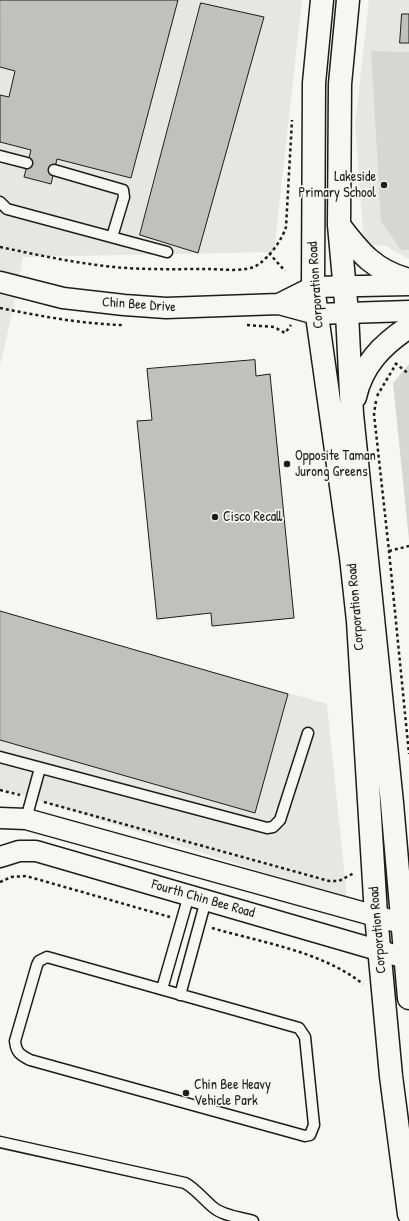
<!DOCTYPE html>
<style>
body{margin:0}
canvas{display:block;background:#f6f6f2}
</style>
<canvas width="409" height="1221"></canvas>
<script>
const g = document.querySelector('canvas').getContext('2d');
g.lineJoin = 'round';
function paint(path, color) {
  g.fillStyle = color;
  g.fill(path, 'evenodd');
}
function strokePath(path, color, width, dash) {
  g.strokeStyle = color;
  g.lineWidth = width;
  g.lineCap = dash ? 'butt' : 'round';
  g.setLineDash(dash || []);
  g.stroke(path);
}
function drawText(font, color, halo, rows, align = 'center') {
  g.font = font + ' "Patrick Hand",sans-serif';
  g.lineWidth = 3.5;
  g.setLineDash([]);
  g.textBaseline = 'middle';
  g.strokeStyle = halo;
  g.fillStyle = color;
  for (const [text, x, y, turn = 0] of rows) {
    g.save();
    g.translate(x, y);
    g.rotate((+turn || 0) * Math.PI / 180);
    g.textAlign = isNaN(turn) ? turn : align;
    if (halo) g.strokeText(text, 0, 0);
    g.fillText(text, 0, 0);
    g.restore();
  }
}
const built = new Path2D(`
 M 0,0 L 302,0 L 274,252 L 23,257 L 18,287 L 0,366 Z
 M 369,0 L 409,0 L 409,259 L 386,246 L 364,244 L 355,125 Z
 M 0,611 L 327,704 L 347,899 L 0,788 Z`);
const green = new Path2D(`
 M 371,51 L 409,52 L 409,250 L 401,250 L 381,221 Z
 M 409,364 L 409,540 L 393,383 Z`);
const building = new Path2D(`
 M 0,0 L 178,0 L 131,178 L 57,159 L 51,184 L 24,177 L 31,150 L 0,142 L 0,95 L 9,97 L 15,71 L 0,67 Z
 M 201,3 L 264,17 L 198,253 L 140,235 Z
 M 402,14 L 409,14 L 409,43 L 400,43 Z
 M 255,360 L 256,376 L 270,374 L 294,618 L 212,626 L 211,613 L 157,619 L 137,421 L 152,420 L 147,369 Z
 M 0,611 L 288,694 L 255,813 L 0,740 Z`);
const path = new Path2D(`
 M 0,247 C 38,255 75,263 114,267 C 145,270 177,269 208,269 C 223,269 247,273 259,264 C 270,256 282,240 286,227 L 292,120
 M 269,253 L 285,271
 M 0,308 C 40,316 82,324 122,325
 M 247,325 L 274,327 L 285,333 L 291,325
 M 395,363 L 409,374
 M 377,396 L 396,364
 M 376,401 L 374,414 L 389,551 L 409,754
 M 389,551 L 409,546
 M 0,790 L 20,795
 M 44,802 L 329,881 L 339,881 L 354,873
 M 0,882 L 11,877 L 26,876 L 170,917
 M 212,928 C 263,943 321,951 363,984`);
const lane = new Path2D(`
 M 0,156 L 27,163
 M 54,170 L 123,190 L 124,197 L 112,237
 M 0,202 L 7,209 L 167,252
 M 0,757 L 267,828 L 273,827 L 280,820 L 308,733
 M 26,819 L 40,768
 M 47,957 L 299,1028 L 305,1037 L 314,1125 L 310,1135 L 305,1136 L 30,1060 C 20,1055 16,1052 15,1041 L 37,965 L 39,961 Z
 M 162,989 L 189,895
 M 180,995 L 206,900
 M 0,1142 L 185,1183 C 196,1189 204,1200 214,1208 C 224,1216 240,1217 253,1221`);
const street = new Path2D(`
 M 0,282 L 63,298 L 124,305 L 166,308 L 279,304 L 316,314 L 409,311
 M 279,304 L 313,287 L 409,285
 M 0,818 L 26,819 L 401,923
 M 0,857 L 19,851 L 36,851 L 405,958`);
const secondary = new Path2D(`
 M 322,0 L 314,83 L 313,287 L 351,557 L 358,621 L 376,915 L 391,1076 L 409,1214
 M 348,0 L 340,84 L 339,225 L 347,313 L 352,414 L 392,803 L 409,998
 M 339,225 C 360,253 375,271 409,280
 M 355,397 C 362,365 382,345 409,327`);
const markers = [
 [384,185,4,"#1c1c1c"],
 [287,464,4,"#1c1c1c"],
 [215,517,4,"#1c1c1c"],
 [186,1093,4,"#1c1c1c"]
];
const poiNames = [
 ["Lakeside",376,177,"right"],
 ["Primary School",376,193,"right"],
 ["Opposite Taman",295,456],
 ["Jurong Greens",295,472],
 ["Cisco Recall",223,517],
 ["Chin Bee Heavy",194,1085],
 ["Vehicle Park",194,1101]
];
const streetNames = [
 ["Corporation Road",316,285,-94],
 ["Chin Bee Drive",139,305,4],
 ["Corporation Road",356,607,-95],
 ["Fourth Chin Bee Road",203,899,16],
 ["Corporation Road",378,930,-95]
];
paint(built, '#e6e6e2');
paint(green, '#d6d6d2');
paint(building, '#c0c0bd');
strokePath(building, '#1c1c1c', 1);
strokePath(lane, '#1c1c1c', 13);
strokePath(street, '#1c1c1c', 23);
strokePath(secondary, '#1c1c1c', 25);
strokePath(path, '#1c1c1c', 2.5, [3, 3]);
strokePath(lane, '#f6f6f2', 10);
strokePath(street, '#f6f6f2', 20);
strokePath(secondary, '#f6f6f2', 22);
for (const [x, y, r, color] of markers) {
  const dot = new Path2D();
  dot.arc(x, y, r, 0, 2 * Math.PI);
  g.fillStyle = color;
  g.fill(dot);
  strokePath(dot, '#f6f6f2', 1.5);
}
drawText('14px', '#1c1c1c', '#f6f6f2', poiNames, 'left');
drawText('14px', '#1c1c1c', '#f6f6f2', streetNames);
</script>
